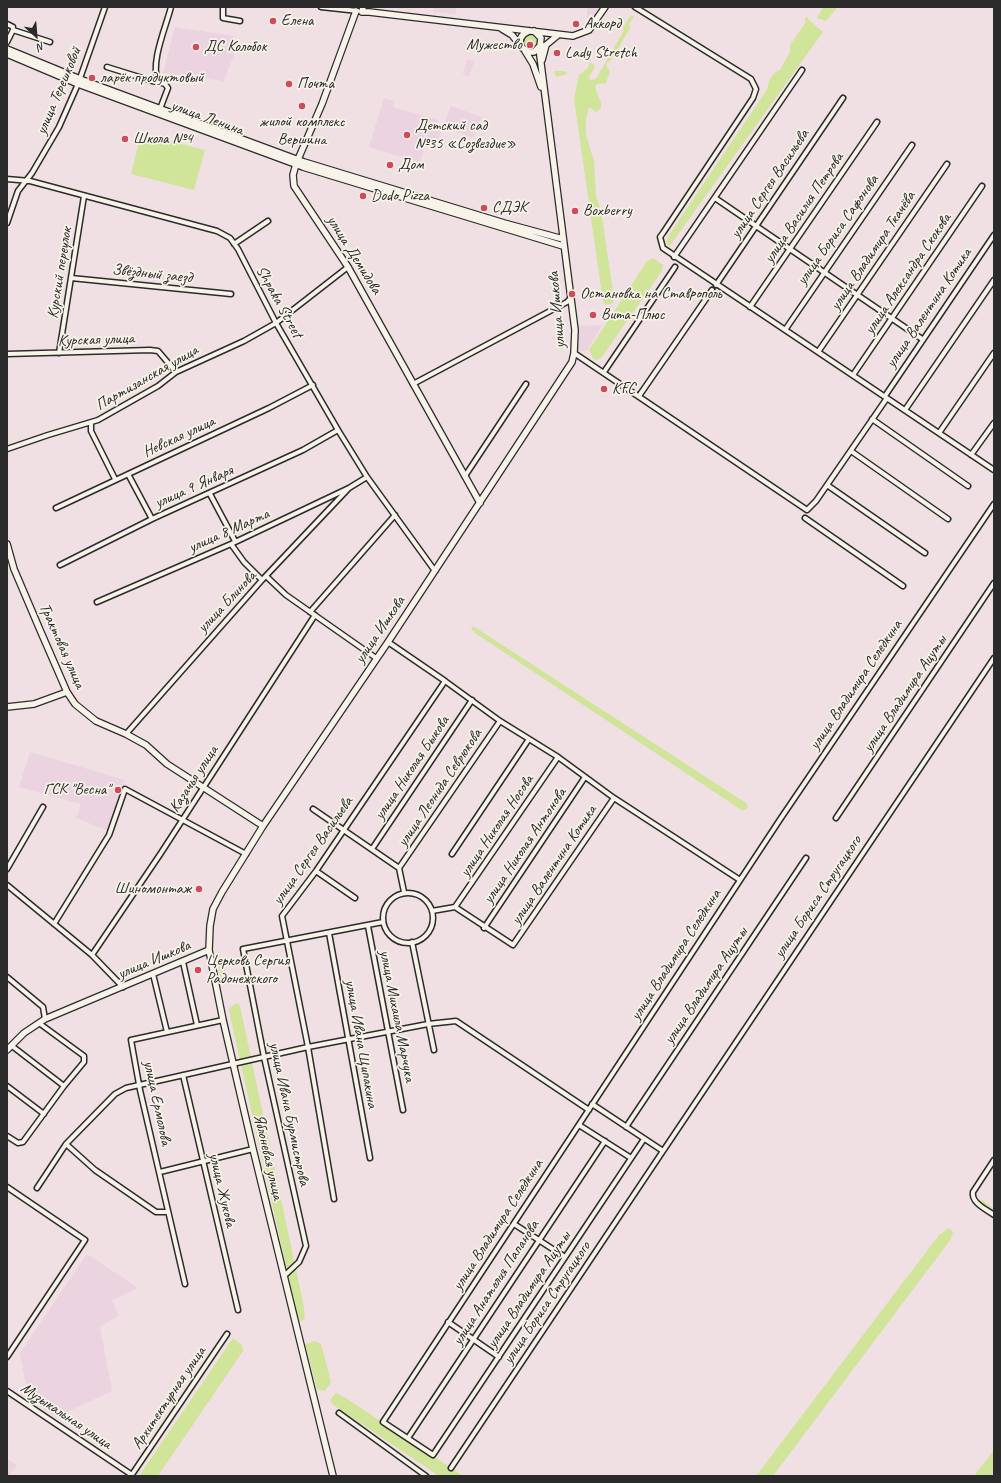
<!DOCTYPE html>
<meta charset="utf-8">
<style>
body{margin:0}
#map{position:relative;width:1001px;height:1483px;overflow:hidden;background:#f0e0e3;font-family:Caveat,sans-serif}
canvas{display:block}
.frame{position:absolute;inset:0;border:8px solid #2b2b2b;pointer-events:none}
.north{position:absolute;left:16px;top:16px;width:40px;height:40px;-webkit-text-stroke:3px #f7f3e8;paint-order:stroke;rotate:154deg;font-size:11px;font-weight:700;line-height:16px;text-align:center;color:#2b2b2b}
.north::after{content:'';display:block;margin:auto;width:14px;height:18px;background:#2b2b2b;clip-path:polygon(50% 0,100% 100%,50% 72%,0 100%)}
</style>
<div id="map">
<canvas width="1001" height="1483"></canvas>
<div class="frame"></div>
<div class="north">N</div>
</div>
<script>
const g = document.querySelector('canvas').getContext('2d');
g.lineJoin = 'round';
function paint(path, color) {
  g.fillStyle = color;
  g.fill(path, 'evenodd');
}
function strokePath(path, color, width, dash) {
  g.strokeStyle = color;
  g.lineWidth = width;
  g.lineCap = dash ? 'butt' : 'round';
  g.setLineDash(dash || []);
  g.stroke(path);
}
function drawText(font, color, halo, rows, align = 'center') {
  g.font = font + ' Caveat,sans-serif';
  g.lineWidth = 3.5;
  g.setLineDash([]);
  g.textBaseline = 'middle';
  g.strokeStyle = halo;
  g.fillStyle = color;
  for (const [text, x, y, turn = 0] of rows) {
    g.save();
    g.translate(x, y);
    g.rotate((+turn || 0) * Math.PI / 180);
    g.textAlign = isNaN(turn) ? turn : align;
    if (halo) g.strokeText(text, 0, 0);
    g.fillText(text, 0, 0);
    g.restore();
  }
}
const built = new Path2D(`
 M 434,7 L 456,7 L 456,14 L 433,12 Z
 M 587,7 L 599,7 L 592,19 L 587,18 Z
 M 175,27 L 234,36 L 234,55 L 224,81 L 163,73 Z
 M 467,59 L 472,60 L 474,62 L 469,77 L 463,74 Z
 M 384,98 L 394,101 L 393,107 L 438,120 L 436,126 L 442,128 L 437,144 L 426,141 L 420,163 L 369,147 Z
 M 451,106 L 482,117 L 473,138 L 443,127 Z
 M 602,325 L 587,351 L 578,351 L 578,326 Z
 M 30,752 L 125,780 L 109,831 L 76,818 L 81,804 L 19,787 Z
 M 87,1254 L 138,1288 L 112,1300 L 119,1316 L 100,1326 L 112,1391 L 56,1417 L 28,1398 L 20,1353 Z
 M 7,1459 L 17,1465 L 9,1476 L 7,1476 Z`);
const green = new Path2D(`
 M 823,7 L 838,7 L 826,21 L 817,18 Z
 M 631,15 L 634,17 L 629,24 L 630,28 L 612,59 L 606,64 L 610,73 L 605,84 L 602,83 L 597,84 L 595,87 L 601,103 L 601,108 L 596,112 L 589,107 L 586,120 L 586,135 L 594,161 L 596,196 L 601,210 L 614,298 L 613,303 L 605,305 L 603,302 L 574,99 L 579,75 L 587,69 L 590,63 L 593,64 L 595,68 L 589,76 L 590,80 L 596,79 L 624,30 L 623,27 Z
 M 807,16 L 809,20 L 823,32 L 669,247 L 666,242 L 669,235 L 768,88 C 767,81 773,72 780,70 L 790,52 L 790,45 L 806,22 L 805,19 Z
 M522 42a8 8 0 1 1 16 0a8 8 0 1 1-16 0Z
 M 554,71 L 565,71 L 567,74 L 556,77 Z
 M 141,134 L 205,150 L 194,190 L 131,174 Z
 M 653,258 L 663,265 L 662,271 L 602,357 L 597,360 L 593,358 L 589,350 L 647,261 Z
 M 473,626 L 746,803 L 748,807 L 743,811 L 475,633 L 471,629 Z
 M 219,952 L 224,979 L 221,979 L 216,953 Z
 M 237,1003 L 240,1006 L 304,1307 L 305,1319 L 302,1321 L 298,1320 L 229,1011 L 229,1008 Z
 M 981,1199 L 994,1209 L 994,1215 L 978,1203 Z
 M 949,1228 L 953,1232 L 951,1239 L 773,1476 L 756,1476 L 939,1235 Z
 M 233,1338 L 242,1345 L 243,1351 L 158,1476 L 139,1476 Z
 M 315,1341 L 321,1344 L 331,1382 L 325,1391 L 317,1389 L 305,1344 Z
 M 336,1393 L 346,1398 L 463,1476 L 439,1476 L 332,1404 L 330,1400 Z
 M 994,1450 L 994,1472 L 991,1476 L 974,1476 Z`);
const street = new Path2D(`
 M 223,7 L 223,18 L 240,21
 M 321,7 L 358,11
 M 635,7 L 751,79 L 756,89 L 753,98 L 663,233 L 660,237 L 663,248 L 994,470
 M 7,24 L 13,27 L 13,30 L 50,42
 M 7,42 L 13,30
 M 107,67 L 152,81 L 158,82
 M 160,109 L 168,88 L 165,84 L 158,82 C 150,62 166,27 171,7
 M 7,179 L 30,181 L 217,231 L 230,238 L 238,249 L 276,323 L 338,430 L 367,477 L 435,571
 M 715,198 L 922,339
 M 7,223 L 18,191 L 32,173 L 59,127 L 78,84 L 105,7
 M 234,244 L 268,221
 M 674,257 L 802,70
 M 71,278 L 231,294
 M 716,285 L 843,98
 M 750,307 L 877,122
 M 785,330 L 912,145
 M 818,352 L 947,164
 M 59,353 L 84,196
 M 574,353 L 807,510 L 816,501 L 887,398
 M 7,354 L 150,350 L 158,351 L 176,372
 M 604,372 L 675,267
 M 853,375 L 982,186
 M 413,384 L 567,302 L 570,299
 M 639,396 L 712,290
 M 885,396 L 994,235
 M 905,410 L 994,280
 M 872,419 L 968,486
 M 91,423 L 91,431 L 115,479
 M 939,433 L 994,353
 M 7,449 L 48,435 L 98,420 L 158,386 L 176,372 L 244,341 L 276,323 L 348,267
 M 851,451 L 948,519
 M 971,455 L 994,423
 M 128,474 L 152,519
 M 465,476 L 526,384
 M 827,485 L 925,553
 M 210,494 L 235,541
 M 56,508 L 269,408 L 313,385
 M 805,518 L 903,586
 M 231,544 L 244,562 L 262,580
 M 60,565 L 152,519 L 303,450 L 338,430
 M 267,577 L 286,595 L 376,658
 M 97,602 L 231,544 L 349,488 L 367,477
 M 310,612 L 395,515
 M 388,642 L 445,681 L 500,721 L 558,757 L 614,798 L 740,880
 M 126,734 L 262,580 L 349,488
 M 313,809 L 399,868 L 404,892
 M 836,818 L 994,583
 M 372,849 L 472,700
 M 452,854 L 529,739
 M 399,868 L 500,721
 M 7,869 L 43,807
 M 316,871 L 355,898
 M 7,885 L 92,955 L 123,987
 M383 918a25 25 0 1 1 50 0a25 25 0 1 1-50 0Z
 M 455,907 L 558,757
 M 432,911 L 455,907 L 513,945 L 614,798
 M 54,924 L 109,835 L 125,789 L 246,854
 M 368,926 L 403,1110
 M 484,928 L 585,777
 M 329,933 L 370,1158
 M 412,942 L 434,1050
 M 92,955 L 161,853 L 315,615
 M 183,962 L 197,1025
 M 153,974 L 167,1032
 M 7,977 L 43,1007 L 45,1019
 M 12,1046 L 64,1086
 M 183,1075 L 238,1310
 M 7,1086 L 44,1114
 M 592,1104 L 663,1151 L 994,658
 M 579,1125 L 631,1158
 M 626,1127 L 806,858
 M 7,1136 L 18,1143 L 23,1142 L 64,1086 L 84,1062 L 84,1056 L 39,1023
 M 644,1139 L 433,1455 L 383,1422 L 781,818 L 994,504
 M 66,1144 L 95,1170 L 156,1212 L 168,1212
 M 994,1160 L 973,1192 C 971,1203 986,1209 994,1215
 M 160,1172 L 253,1149
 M 7,1187 L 85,1240 L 7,1357
 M 37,1188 L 66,1144 L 115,1094 L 126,1088 L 308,1047 L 428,1024 L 456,1021 L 589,1110
 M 334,1199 L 308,1047 L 282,916 L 316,871 L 445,681
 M 514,1224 L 565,1257
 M 284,1276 L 299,1262 L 306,1246 L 264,1057 L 243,949 L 383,922
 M 185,1284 L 140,1090 L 131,1040 L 223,1020
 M 448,1322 L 499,1357
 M 7,1391 L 132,1475
 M 339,1413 L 426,1476
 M 408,1438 L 605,1141
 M 451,1468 L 663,1151
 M 131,1476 L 227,1334`);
const secondary = new Path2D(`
 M 363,7 L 362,12 L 369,12 L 573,36 L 589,30 L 605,7
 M 356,11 L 322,104 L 296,164 L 293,175 L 294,186 L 348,267 L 480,503
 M 502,29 L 512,35 L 520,45
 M 529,31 C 522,34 518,39 521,47 L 528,52 L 534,52 L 540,46 L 541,38 L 534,31
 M 7,49 L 80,79 L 304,162 L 504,223 L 563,239
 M 525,51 L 533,64 L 541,87
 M 7,54 L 78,84 L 303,167 L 563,246
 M 542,60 L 546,45 L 558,35
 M 7,544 L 14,569 L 40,630 L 67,692 L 75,704 L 96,721 L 126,734 L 146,745 L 167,764 L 263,826
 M 7,707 L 34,704 L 67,692
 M 7,1050 L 24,1033 L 45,1019 L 209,950
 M 333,1476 L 253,1149 L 223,1020 L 209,950 L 210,926 L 213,909 L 222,892 L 263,826 L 388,642 L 572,362 L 574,353 L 575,330 L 539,48 L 546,45`);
const markers = [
 [273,21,4,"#d1495b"],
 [576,24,4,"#d1495b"],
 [530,45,4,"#d1495b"],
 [196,47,4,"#d1495b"],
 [557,53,4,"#d1495b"],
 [92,78,4,"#d1495b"],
 [289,84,4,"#d1495b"],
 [302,106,4,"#d1495b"],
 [407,135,4,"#d1495b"],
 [125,139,4,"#d1495b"],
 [390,165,4,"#d1495b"],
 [363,196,4,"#d1495b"],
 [484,208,4,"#d1495b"],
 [575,211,4,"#d1495b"],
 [572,294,4,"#d1495b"],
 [593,315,4,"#d1495b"],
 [604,389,4,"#d1495b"],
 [118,790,4,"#d1495b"],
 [199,889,4,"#d1495b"],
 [198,970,4,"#d1495b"]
];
const poiNames = [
 ["Елена",281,21],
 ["Аккорд",584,24],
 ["Мужество",522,45,"right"],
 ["ДС Колобок",204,47],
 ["Lady Stretch",565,53],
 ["ларёк продуктовый",100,78],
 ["Почта",297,84],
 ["жилой комплекс",302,122,"center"],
 ["Вершина",302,140,"center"],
 ["Детский сад",415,126],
 ["№35 «Созвездие»",415,144],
 ["Школа №4",133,139],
 ["Дом",398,165],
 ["Dodo Pizza",371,196],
 ["СДЭК",492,208],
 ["Boxberry",583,211],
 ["Остановка на Ставрополь",580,294],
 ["Вита-Плюс",601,315],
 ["KFC",612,389],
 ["ГСК \"Весна\"",110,790,"right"],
 ["Шиномонтаж",191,889,"right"],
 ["Церковь Сергия",206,961],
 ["Радонежского",206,979]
];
const streetNames = [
 ["улица Терешковой",59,91,-67],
 ["улица Ленина",207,118,20],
 ["улица Сергея Васильева",770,184,-56],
 ["улица Василия Петрова",804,208,-56],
 ["улица Бориса Сафонова",838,230,-55],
 ["улица Владимира Ткачёва",873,251,-56],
 ["улица Демидова",354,255,58],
 ["Курский переулок",60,273,-81],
 ["Звёздный заезд",152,274,6],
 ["улица Александра Скокова",908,274,-56],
 ["Shpaka Street",279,302,61],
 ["улица Валентина Котика",929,308,-56],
 ["улица Ишкова",557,310,-95],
 ["Курская улица",96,340,-2],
 ["Партизанская улица",147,378,-30],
 ["Невская улица",179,437,-25],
 ["улица 9 Января",194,487,-24],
 ["улица 8 Марта",229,531,-24],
 ["улица Блинова",227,602,-47],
 ["улица Ишкова",380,630,-56],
 ["Трактовая улица",62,646,66],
 ["улица Владимира Селедкина",856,685,-56],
 ["улица Владимира Ацуты",905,694,-56],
 ["улица Николая Быкова",412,768,-56],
 ["Казачья улица",194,779,-57],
 ["улица Леонида Севрюкова",440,788,-56],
 ["улица Николая Носова",497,826,-56],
 ["улица Николая Антонова",525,846,-56],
 ["улица Сергея Васильева",313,851,-55],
 ["улица Валентина Котика",554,865,-56],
 ["улица Бориса Стругацкого",818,897,-56],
 ["улица Владимира Селедкина",676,955,-57],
 ["улица Ишкова",154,960,-23],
 ["улица Владимира Ацуты",706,986,-56],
 ["улица Михаила Марчука",397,1016,79],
 ["улица Ивана Щипакина",361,1044,80],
 ["улица Ермолова",157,1103,78],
 ["улица Ивана Бурмистрова",289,1114,78],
 ["Яблоневая улица",268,1157,77],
 ["улица Жукова",222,1190,77],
 ["улица Владимира Селедкина",498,1225,-57],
 ["улица Анатолия Папанова",496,1283,-57],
 ["улица Владимира Ацуты",529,1290,-56],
 ["улица Бориса Стругацкого",547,1303,-56],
 ["Архитектурная улица",169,1398,-56],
 ["Музыкальная улица",66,1416,34]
];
paint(built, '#ebd3e0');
paint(green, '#d0e59a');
strokePath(street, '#2b2b2b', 7);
strokePath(secondary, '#2b2b2b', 8);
strokePath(street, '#f7f3e8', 4);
strokePath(secondary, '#f7f3e8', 5.5);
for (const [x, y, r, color] of markers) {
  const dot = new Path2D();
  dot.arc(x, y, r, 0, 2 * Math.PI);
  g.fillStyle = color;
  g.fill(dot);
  strokePath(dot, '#f7f3e8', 1.5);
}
drawText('16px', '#2b2b2b', '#f7f3e8', poiNames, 'left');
drawText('16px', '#2b2b2b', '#f7f3e8', streetNames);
</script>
